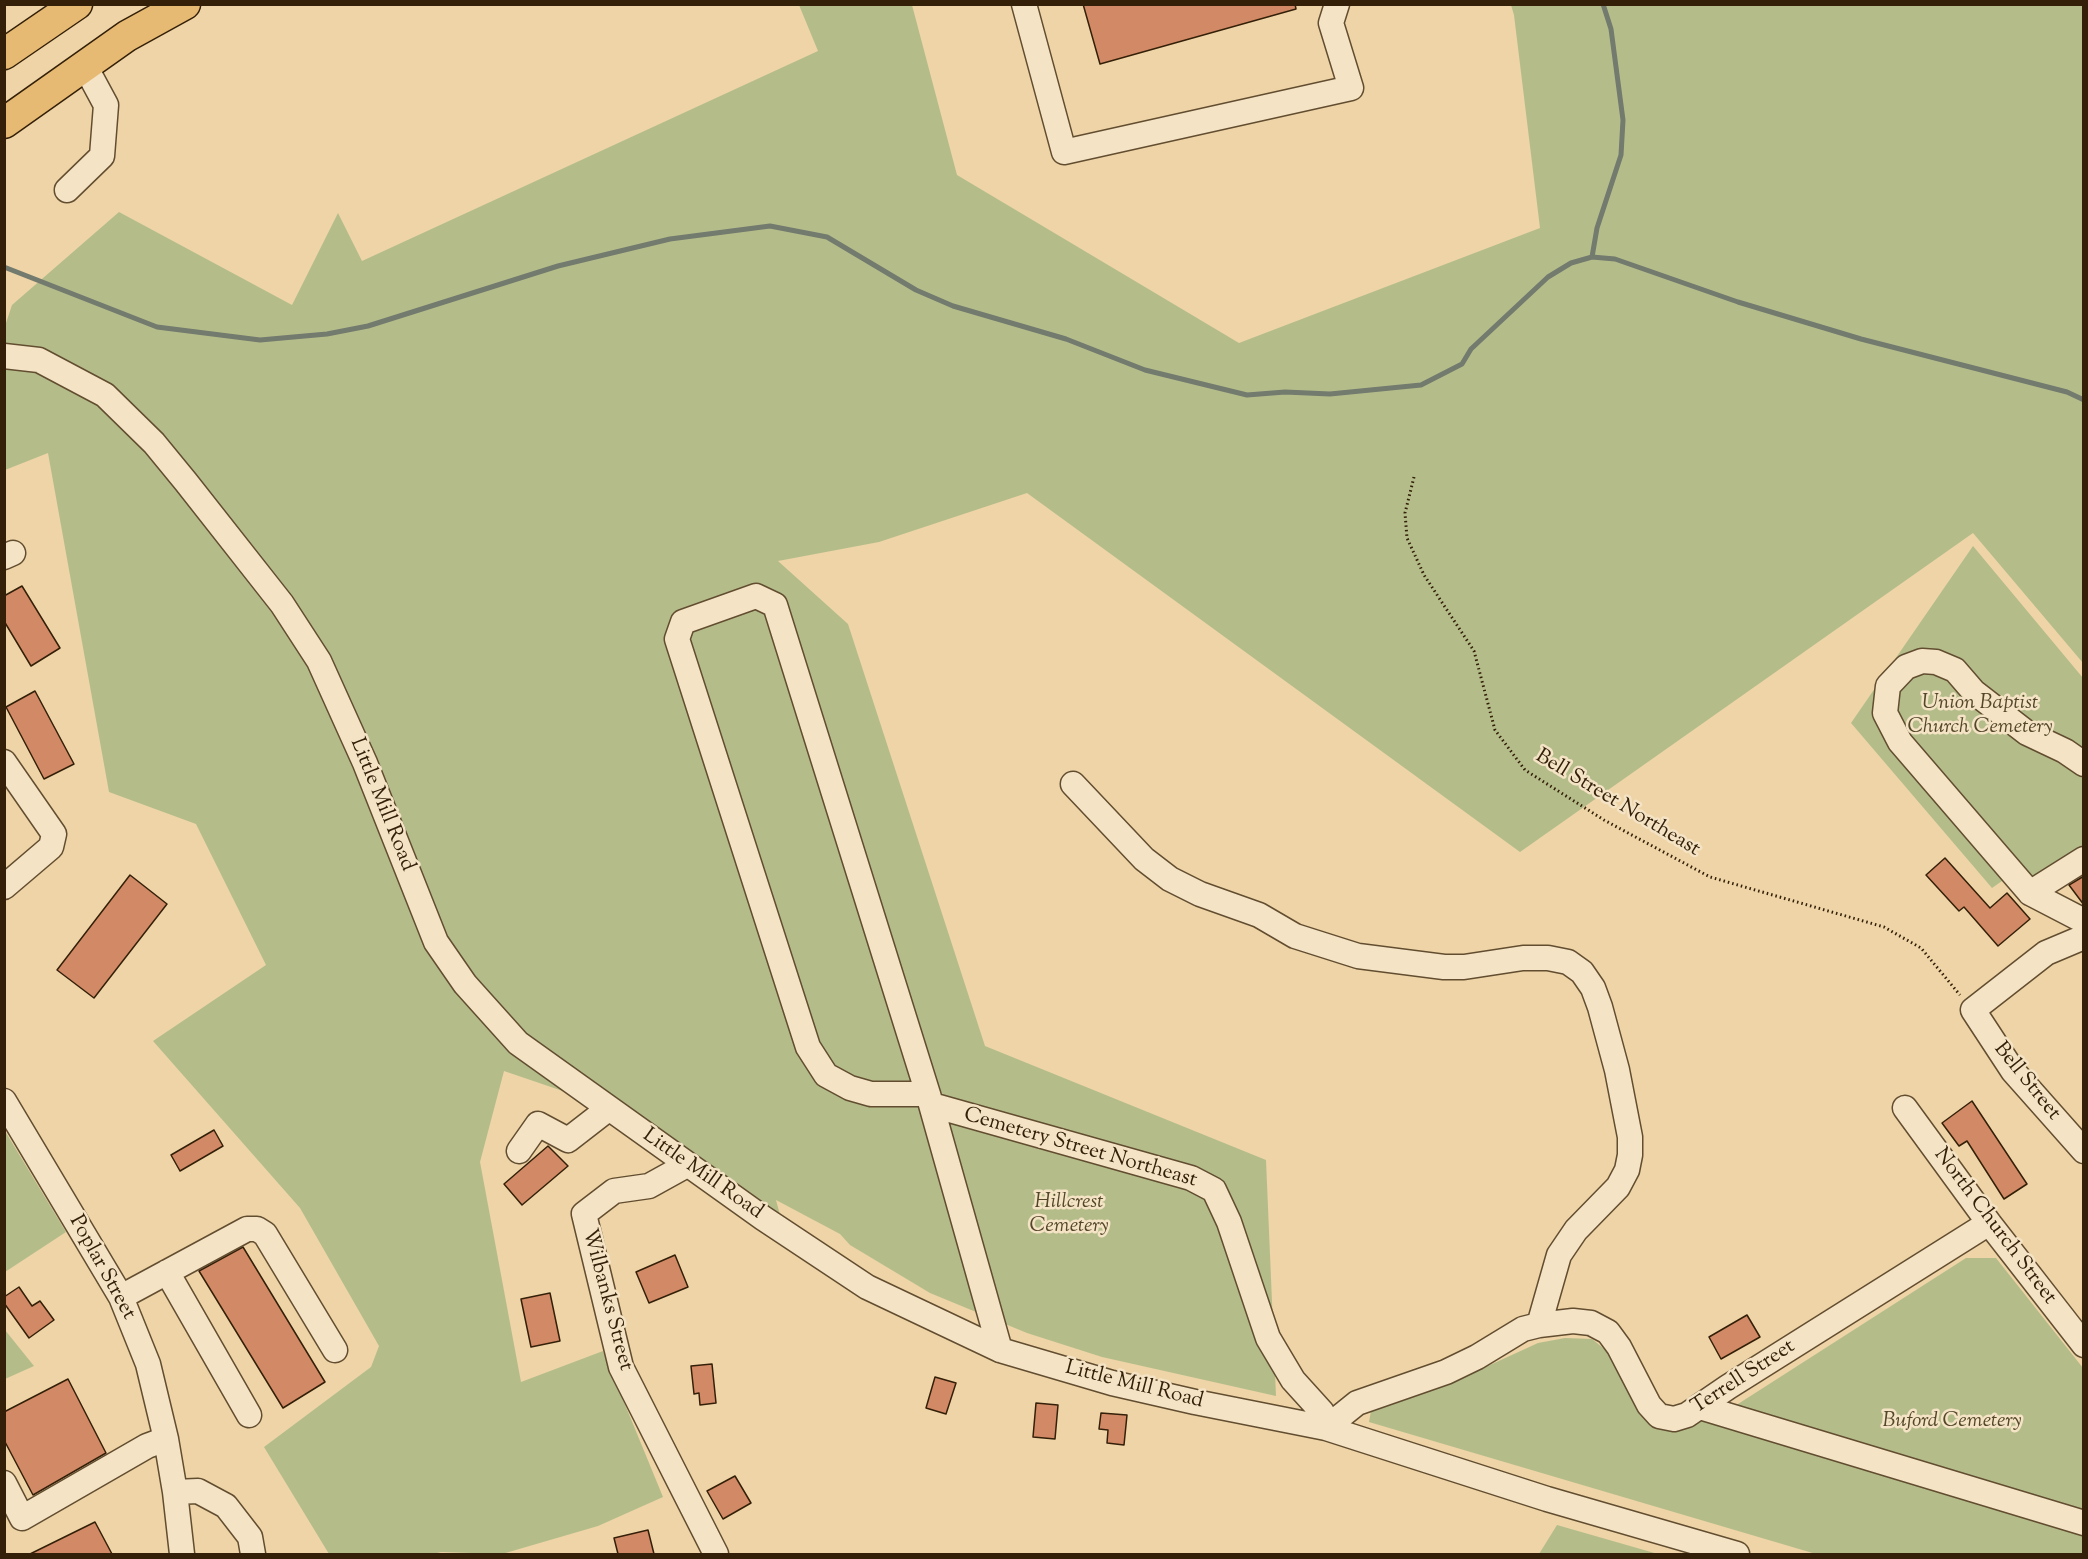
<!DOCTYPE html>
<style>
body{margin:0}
#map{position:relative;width:2088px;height:1559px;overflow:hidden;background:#eed4a6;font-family:"Sorts Mill Goudy",serif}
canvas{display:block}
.frame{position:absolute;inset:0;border:6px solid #342009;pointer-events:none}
</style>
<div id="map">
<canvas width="2088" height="1559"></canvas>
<div class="frame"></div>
</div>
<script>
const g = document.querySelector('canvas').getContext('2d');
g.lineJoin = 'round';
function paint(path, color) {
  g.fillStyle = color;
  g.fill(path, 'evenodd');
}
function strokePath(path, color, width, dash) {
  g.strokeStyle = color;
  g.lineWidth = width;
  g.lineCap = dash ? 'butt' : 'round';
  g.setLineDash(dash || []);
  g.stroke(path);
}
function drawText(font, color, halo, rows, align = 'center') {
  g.font = font + ' "Sorts Mill Goudy",serif';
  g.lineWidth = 5;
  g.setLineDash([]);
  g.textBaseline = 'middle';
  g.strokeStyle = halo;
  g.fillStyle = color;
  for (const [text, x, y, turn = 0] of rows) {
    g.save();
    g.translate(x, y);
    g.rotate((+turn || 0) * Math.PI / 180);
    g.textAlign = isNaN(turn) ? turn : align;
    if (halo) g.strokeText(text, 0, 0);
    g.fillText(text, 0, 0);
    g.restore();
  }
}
const green = new Path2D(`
 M 799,5 L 912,5 L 957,175 L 1239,343 L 1540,228 L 1514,15 L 1511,5 L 2083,5 L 2083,663 L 1973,533 L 1520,852 L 1027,493 L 879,542 L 778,561 L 848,624 L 985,1046 L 1266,1160 L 1276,1396 L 1102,1357 L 1027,1333 L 930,1293 L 850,1245 L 840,1234 L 776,1200 L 783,1226 L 642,1118 L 504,1071 L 480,1162 L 521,1382 L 603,1351 L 663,1497 L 598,1526 L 502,1554 L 441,1552 L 433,1554 L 329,1554 L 264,1447 L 371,1367 L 379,1346 L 300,1208 L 153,1041 L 266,965 L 196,824 L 109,792 L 48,453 L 5,470 L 4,329 L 12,305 L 119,212 L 292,305 L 338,213 L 362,261 L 818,51 Z
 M 1973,546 L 2083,678 L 2083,846 L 2033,882 L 2019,869 L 1992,888 L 1851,723 Z
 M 5,1131 L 66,1232 L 5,1272 L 4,1272 Z
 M 1966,1258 L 1996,1258 L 2083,1368 L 2083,1554 L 1816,1554 L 1369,1422 L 1371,1411 L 1379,1407 L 1442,1387 L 1538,1343 L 1565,1338 L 1592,1339 L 1607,1351 L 1646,1419 L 1663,1429 L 1683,1430 L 1738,1404 Z
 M 5,1330 L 34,1366 L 5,1379 L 4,1379 Z
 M 1557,1525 L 1658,1554 L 1539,1554 Z`);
const stream = new Path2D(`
 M 1592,257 L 1597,228 L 1621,155 L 1623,120 L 1611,29 L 1603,4
 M 4,267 L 157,327 L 260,340 L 327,334 L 368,326 L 558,266 L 670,239 L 770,226 L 827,237 L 916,290 L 953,306 L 1066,339 L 1145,370 L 1247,395 L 1285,392 L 1330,394 L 1421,385 L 1462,364 L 1471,349 L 1548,277 L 1571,263 L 1592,257 L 1615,259 L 1738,302 L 1861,339 L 2067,392 L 2084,400`);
const building = new Path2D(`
 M 1083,4 L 1295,4 L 1296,9 L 1100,64 Z
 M 22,586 L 60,648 L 31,666 L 4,621 L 4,596 Z
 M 35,691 L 74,764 L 44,779 L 6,707 Z
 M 1945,858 L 1990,908 L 2007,893 L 2030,919 L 1998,946 L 1964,907 L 1959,911 L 1926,875 Z
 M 130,875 L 167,904 L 94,998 L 57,970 Z
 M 2084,876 L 2084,905 L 2069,885 Z
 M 1972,1101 L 2027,1184 L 2004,1199 L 1967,1141 L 1959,1146 L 1942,1123 Z
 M 214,1130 L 223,1146 L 180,1171 L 171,1155 Z
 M 548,1146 L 568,1166 L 522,1205 L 504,1184 Z
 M 243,1247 L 325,1382 L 283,1408 L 199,1271 Z
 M 675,1255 L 688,1287 L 649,1303 L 636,1272 Z
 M 19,1287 L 32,1306 L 40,1301 L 54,1320 L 29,1338 L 4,1303 L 4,1297 Z
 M 550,1293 L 560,1341 L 531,1347 L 521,1299 Z
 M 1747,1315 L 1760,1337 L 1721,1359 L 1709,1337 Z
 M 712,1364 L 716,1403 L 700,1405 L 699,1393 L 694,1394 L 691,1366 Z
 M 935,1377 L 956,1383 L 946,1414 L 926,1408 Z
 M 68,1379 L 106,1453 L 33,1495 L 4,1440 L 4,1412 Z
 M 1036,1403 L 1058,1405 L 1055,1439 L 1033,1437 Z
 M 1101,1413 L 1127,1415 L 1124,1445 L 1107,1443 L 1108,1430 L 1099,1429 Z
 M 735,1476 L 751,1503 L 723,1519 L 707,1491 Z
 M 95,1522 L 112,1554 L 30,1554 Z
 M 648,1530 L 654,1554 L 618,1554 L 614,1538 Z`);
const path = new Path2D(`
 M 1414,477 L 1405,513 L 1407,538 L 1424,575 L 1474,651 L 1495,730 L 1525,770 L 1604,820 L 1710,877 L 1884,927 L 1921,948 L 1960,995`);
const minor = new Path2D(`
 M 1024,4 L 1064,152 L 1351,88 L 1331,23 L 1337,4
 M 67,190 L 102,156 L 106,105 L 85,66
 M 4,356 L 39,360 L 105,395 L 154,443 L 186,482 L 282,604 L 319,661 L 365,763 L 436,942 L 465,984 L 518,1043 L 763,1218 L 867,1287 L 1000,1350 L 1112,1383 L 1195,1402 L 1326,1428 L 1547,1499 L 1737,1554
 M 4,557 L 13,553
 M 756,596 L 775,605 L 928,1094 L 871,1094 L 850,1088 L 826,1075 L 808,1047 L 677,639 L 683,622 Z
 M 4,762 L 54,834 L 51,847 L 4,887
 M 2084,764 L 2065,751 L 2027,733 L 1974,692 L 1955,670 L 1936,662 L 1922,661 L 1906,667 L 1888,686 L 1885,713 L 1900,742 L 2030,893 L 2084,921
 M 1073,784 L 1144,859 L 1170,879 L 1200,894 L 1259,915 L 1295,936 L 1358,956 L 1444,967 L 1464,967 L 1523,958 L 1548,958 L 1568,962 L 1582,972 L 1593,988 L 1600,1007 L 1617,1070 L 1630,1137 L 1630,1155 L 1627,1170 L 1618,1187 L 1576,1230 L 1559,1255 L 1539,1325
 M 2030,893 L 2084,859
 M 2084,937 L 2046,953 L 1973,1010 L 2013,1071 L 2084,1151
 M 928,1094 L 1000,1350
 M 4,1101 L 121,1297 L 148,1364 L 166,1439 L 175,1492 L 182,1554
 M 932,1105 L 1191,1178 L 1214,1190 L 1229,1222 L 1268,1338 L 1293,1380 L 1322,1412 L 1326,1428 L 1357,1403 L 1446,1372 L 1477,1357 L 1523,1329 L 1539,1325 L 1573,1321 L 1591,1323 L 1608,1332 L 1619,1347 L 1649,1405 L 1659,1416 L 1674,1419 L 1687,1415 L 1728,1387 L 1989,1223
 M 1905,1108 L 1989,1223 L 2084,1345
 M 519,1151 L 538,1124 L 568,1140 L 608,1109
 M 687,1165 L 649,1186 L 614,1191 L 584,1214 L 621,1367 L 716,1554
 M 167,1272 L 249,1415
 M 121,1297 L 247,1229 L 257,1229 L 265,1234 L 335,1350
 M 1700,1407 L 2084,1523
 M 4,1483 L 22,1518 L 147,1446 L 166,1439
 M 175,1492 L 198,1491 L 226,1506 L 250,1537 L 253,1554`);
const major = new Path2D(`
 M 4,54 L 77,4
 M 4,123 L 127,36 L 185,4`);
const parkNames = [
 ["Union Baptist",1980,704],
 ["Church Cemetery",1980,728],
 ["Hillcrest",1069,1203],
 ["Cemetery",1069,1227],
 ["Buford Cemetery",1952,1422]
];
const streetNames = [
 ["Bell Street Northeast",1617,804,31],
 ["Little Mill Road",381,805,68],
 ["Bell Street",2026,1082,51],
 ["Cemetery Street Northeast",1080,1149,16],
 ["Little Mill Road",702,1175,35],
 ["North Church Street",1994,1227,53],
 ["Poplar Street",101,1268,61],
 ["Wilbanks Street",606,1300,75],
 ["Terrell Street",1744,1378,-33],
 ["Little Mill Road",1134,1386,14]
];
paint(green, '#b4bd8a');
strokePath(stream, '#737a6e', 5);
paint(building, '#d28965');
strokePath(building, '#342009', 1.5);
strokePath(minor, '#624d30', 27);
strokePath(major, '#342009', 33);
strokePath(path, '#342009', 3, [1.5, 3]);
strokePath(minor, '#f4e3c5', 24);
strokePath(major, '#e7ba73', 30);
drawText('italic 21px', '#544729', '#f4e3c5', parkNames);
drawText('21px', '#342009', '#f4e3c5', streetNames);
</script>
